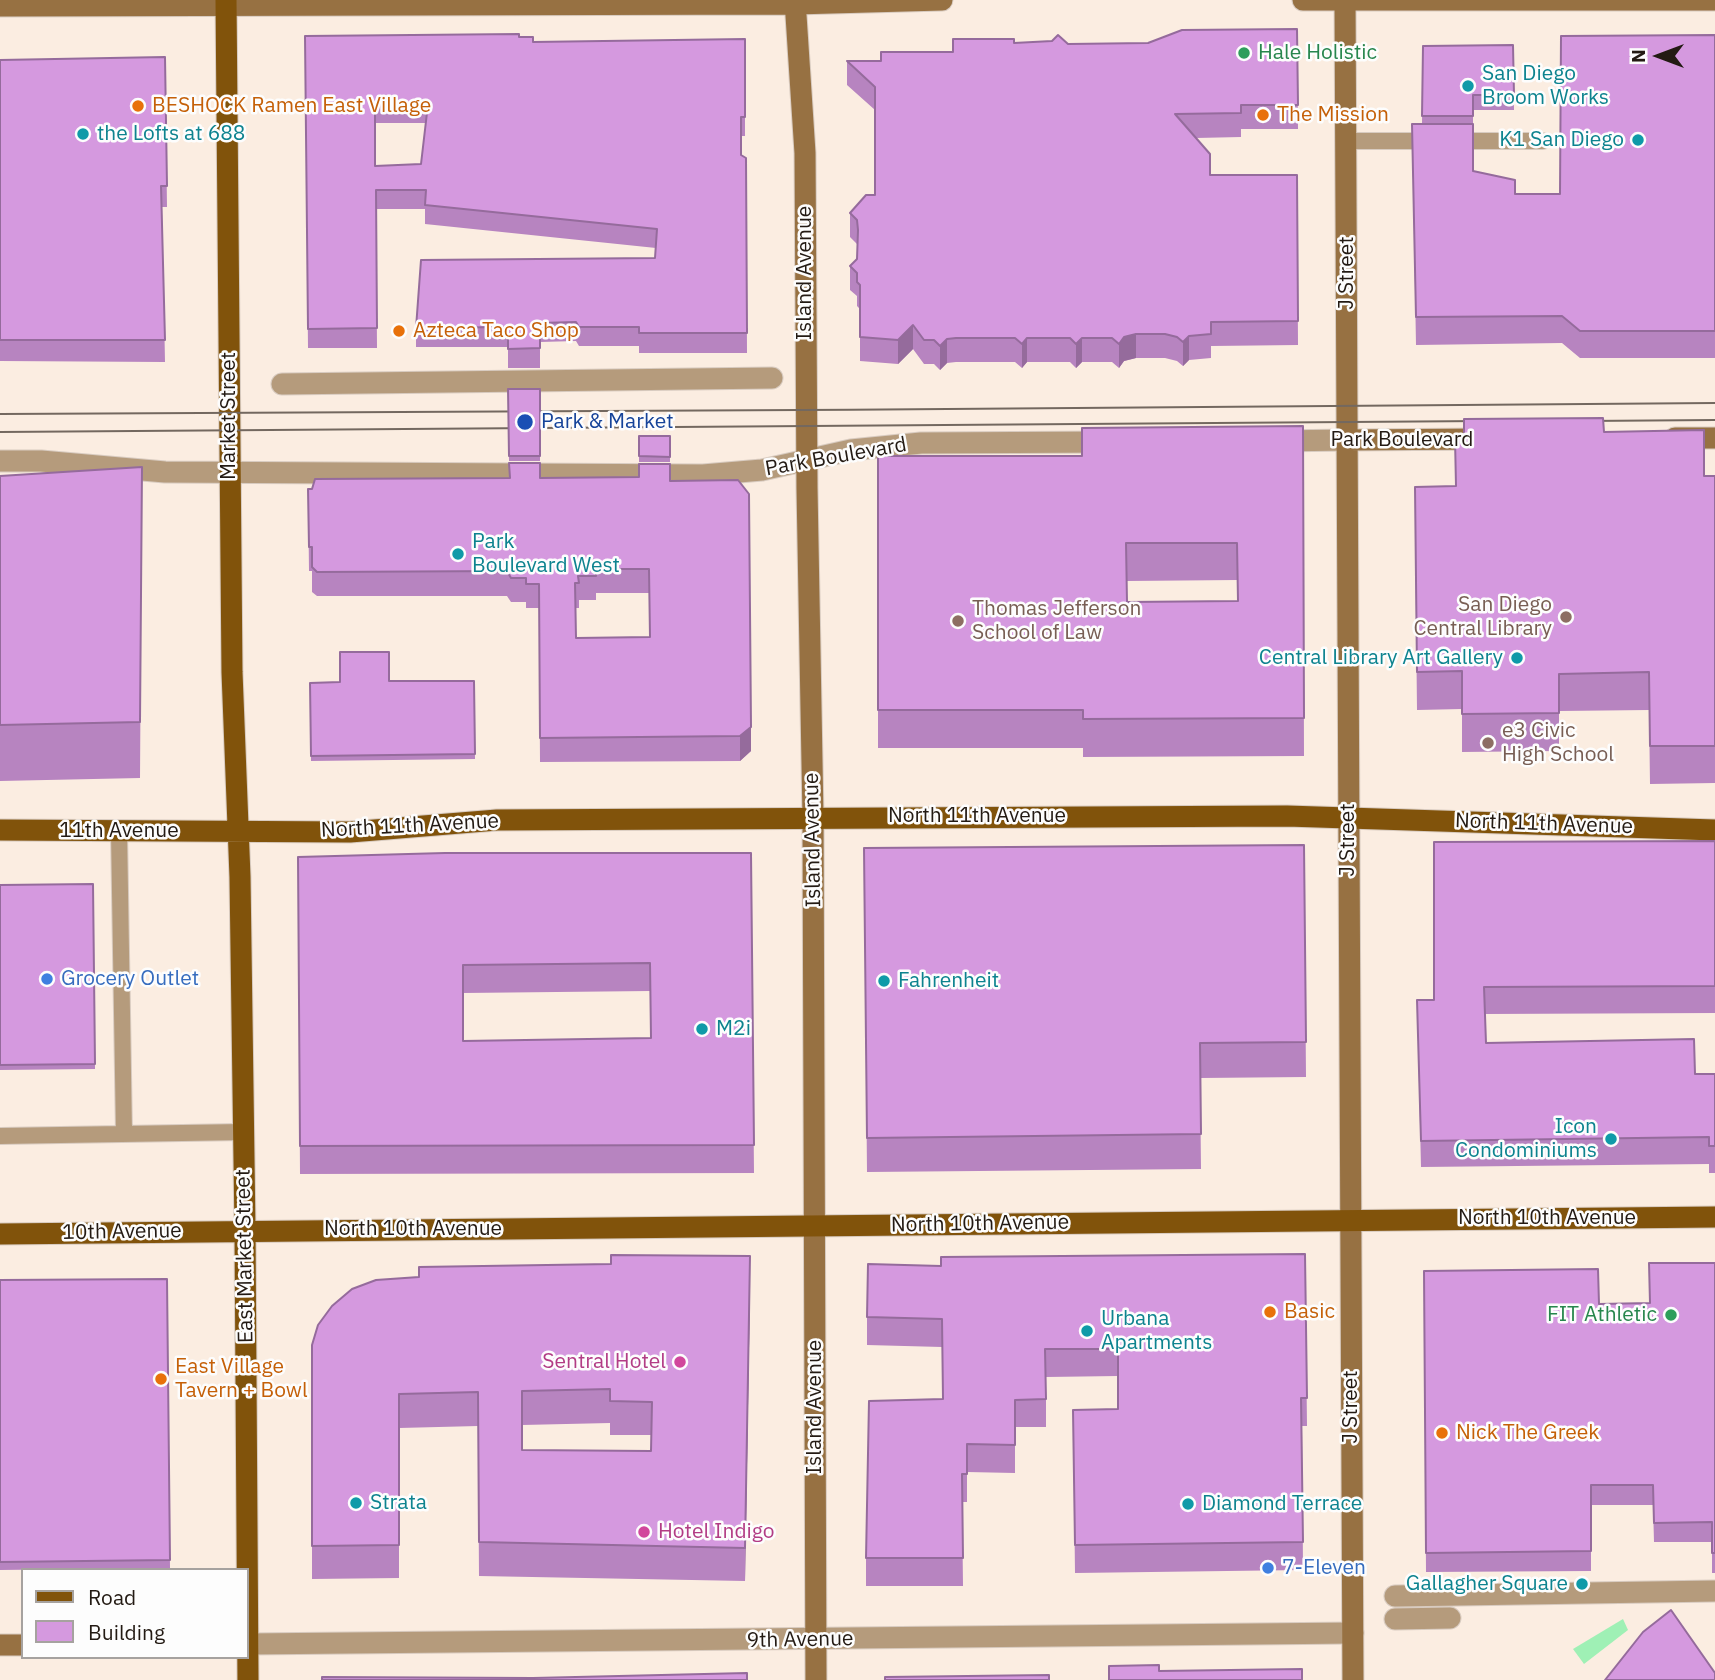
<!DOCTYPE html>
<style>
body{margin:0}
#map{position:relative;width:1715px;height:1680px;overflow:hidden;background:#fbede1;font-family:"IBM Plex Sans",sans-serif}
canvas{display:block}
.legend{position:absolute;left:21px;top:1568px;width:228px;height:91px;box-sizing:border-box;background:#fdfdfd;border:2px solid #a6a29f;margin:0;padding:9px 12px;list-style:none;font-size:21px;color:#231a13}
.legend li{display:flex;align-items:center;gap:14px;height:35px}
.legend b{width:35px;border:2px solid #a6a29f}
.north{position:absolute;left:1624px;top:21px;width:70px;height:70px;-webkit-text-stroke:5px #fdfdfd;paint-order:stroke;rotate:270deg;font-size:19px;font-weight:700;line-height:28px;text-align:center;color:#231a13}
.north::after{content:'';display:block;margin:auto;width:24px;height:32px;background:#231a13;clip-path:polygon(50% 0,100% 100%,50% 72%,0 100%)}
</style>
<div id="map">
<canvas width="1715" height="1680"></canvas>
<ul class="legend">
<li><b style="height:9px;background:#81530b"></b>Road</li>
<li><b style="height:19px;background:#d599df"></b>Building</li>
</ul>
<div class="north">N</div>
</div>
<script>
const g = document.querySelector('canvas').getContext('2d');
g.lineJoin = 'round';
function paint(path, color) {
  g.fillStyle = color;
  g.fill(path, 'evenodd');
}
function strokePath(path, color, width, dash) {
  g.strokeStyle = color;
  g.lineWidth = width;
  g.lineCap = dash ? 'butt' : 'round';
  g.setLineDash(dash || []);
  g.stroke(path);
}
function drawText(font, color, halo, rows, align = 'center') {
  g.font = font + ' "IBM Plex Sans",sans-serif';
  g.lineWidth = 5;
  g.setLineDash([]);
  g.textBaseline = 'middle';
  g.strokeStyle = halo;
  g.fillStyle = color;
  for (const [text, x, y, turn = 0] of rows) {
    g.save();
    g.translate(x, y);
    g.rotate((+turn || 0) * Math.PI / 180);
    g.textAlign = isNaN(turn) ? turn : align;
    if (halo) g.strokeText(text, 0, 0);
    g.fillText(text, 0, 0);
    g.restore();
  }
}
const green = new Path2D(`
 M 1623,1619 L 1628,1630 L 1584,1664 L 1573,1649 Z`);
const lane = new Path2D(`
 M 1346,141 L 1431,141
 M 1453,141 L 1543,141
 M 119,831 L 124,1134
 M 0,1136 L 243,1132`);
const street = new Path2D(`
 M 282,384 L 772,378
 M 1277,441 L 1348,440
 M 0,461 L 41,461 L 165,472 L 703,475 L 762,470 L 851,450 L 921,443 L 1108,442
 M 1395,1596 L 1715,1591
 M 1395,1619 L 1450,1618
 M 248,1644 L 1353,1633`);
const secondary = new Path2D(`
 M 795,0 L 805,153 L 807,488 L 813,817 L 816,1680
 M 1303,0 L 1715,0
 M 1345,0 L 1353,1680
 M 0,6 L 795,4 L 942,0
 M 1675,438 L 1715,438
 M 1348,440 L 1482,439
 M 0,1645 L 23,1645`);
const primary = new Path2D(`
 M 226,0 L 232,672 L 240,877 L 245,1230 L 248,1680
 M 0,830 L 350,832 L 497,820 L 1287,816 L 1715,830
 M 0,1234 L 1715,1217`);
const tram = new Path2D(`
 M 0,414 C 572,410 1143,410 1715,403
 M 1585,421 L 1715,420
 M 0,432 L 1484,421`);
const wall = new Path2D(`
 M 1297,29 L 1298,129 L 1241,129 L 1241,137 L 1196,138 L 1210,175 L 1297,175 L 1298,345 L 1211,346 L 1211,358 L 1189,360 L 1183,366 L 1177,361 L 1165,358 L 1136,358 L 1124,361 L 1119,368 L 1112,362 L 1082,362 L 1076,368 L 1070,362 L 1027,362 L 1022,368 L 1015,362 L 956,362 L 947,363 L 940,370 L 934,364 L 924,364 L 913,349 L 898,364 L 860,361 L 860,309 L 857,306 L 857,296 L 850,290 L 850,266 L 857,259 L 857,244 L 850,237 L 850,213 L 875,195 L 875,110 L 847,85 L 847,61 L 881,61 L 953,52 L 1014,43 L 1068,44 L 1148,43 Z
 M 1715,35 L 1715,358 L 1580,358 L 1562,343 L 1416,345 L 1412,124 L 1422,124 L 1423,46 L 1513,45 L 1514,110 L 1473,110 L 1473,171 L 1515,194 L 1560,194 Z
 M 305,36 L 519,37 L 533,42 L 745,39 L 745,136 L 741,136 L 741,155 L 746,158 L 747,353 L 639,353 L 639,346 L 579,346 L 576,341 L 540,342 L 540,368 L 508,368 L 508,347 L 416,347 L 416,328 L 655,258 L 656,248 L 425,224 L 425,209 L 376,209 L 377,348 L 308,348 ZM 375,123 L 426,123 L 421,164 L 375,166 Z
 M 165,57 L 167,207 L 162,207 L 165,362 L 0,361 L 0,60 Z
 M 508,389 L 540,389 L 540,461 L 509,461 Z
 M 1303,426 L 1304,756 L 1083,757 L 1083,748 L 878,748 L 878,456 L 1082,456 ZM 1237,580 L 1238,601 L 1127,602 L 1127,581 Z
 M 1604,432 L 1704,476 L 1715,476 L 1715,783 L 1650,784 L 1649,710 L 1559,711 L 1559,751 L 1462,752 L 1462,709 L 1417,710 L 1415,524 L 1456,486 Z
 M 639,436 L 670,436 L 670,462 L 639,462 Z
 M 142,467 L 140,778 L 0,781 L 0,476 Z
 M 540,478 L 670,481 L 751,751 L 740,761 L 540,762 L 539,608 L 526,608 L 526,602 L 511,602 L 507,596 L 317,596 L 312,592 L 312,571 L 309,571 L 308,489 ZM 596,593 L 649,593 L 650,637 L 576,638 L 576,608 L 579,608 L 579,600 L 596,600 Z
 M 389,681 L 474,681 L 475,759 L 311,761 L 310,683 Z
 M 1715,841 L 1715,1013 L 1485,1014 L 1486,1043 L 1695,1074 L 1715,1074 L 1715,1173 L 1709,1173 L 1709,1164 L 1421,1167 L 1417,1000 L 1434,1000 Z
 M 1304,845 L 1306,1077 L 1200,1078 L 1201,1169 L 867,1172 L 864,848 Z
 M 751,853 L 754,1173 L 300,1174 L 298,857 ZM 650,991 L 651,1038 L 463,1041 L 463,993 Z
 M 93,884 L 95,1069 L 0,1070 L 0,885 Z
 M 1305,1254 L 1307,1426 L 1302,1426 L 1303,1570 L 1075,1573 L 1073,1410 L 1118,1409 L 1118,1376 L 1046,1377 L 1046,1427 L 1015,1427 L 1015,1473 L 967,1472 L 967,1502 L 962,1502 L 963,1586 L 866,1586 L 866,1558 L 942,1399 L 942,1347 L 867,1345 L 867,1317 L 941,1266 Z
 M 1715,1263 L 1715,1573 L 1712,1573 L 1712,1542 L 1654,1542 L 1653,1505 L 1591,1505 L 1591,1571 L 1426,1572 L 1424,1271 L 1599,1304 L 1649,1303 Z
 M 167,1279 L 170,1568 L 0,1570 L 0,1280 Z
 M 750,1290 L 745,1581 L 479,1576 L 478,1426 L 399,1428 L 399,1578 L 312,1579 L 312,1345 ZM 610,1423 L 610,1435 L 652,1435 L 651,1451 L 522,1450 L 522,1425 Z`);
const shadedWall = new Path2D(`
 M 913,325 L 913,349 L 898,364 L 898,340 Z
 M 1136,334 L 1136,358 L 1124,361 L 1119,368 L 1119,344 L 1124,337 Z
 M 1189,336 L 1189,360 L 1183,366 L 1183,342 Z
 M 1027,338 L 1027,362 L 1022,368 L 1022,344 Z
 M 1082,338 L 1082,362 L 1076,368 L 1076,344 Z
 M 947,339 L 947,363 L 940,370 L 940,346 Z
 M 751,727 L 751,751 L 740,761 L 740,736 Z
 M 750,1256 L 750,1290 L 745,1581 L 745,1548 Z`);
const building = new Path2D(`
 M 1297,29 L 1298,105 L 1241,105 L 1241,113 L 1175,114 L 1210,154 L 1210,175 L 1297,175 L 1298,321 L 1211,322 L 1211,334 L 1189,336 L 1183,342 L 1177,337 L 1165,334 L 1136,334 L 1124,337 L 1119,344 L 1112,338 L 1082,338 L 1076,344 L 1070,338 L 1027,338 L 1022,344 L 1015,338 L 956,338 L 947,339 L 940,346 L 934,340 L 924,340 L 913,325 L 898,340 L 860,337 L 860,285 L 857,282 L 857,273 L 850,266 L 857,259 L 858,230 L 857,220 L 850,213 L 866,195 L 875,195 L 875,87 L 847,61 L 881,61 L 881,52 L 953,52 L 953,39 L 1014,39 L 1014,43 L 1052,41 L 1058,35 L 1068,44 L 1148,43 L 1182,30 Z
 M 519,34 L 519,37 L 533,37 L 533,42 L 745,39 L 745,117 L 741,117 L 741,155 L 746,158 L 747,333 L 639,333 L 639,327 L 579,327 L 576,322 L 540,323 L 540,348 L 508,349 L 508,327 L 416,328 L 421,260 L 655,258 L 657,229 L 425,205 L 426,190 L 376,190 L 377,328 L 308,329 L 305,36 ZM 375,104 L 428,104 L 421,164 L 375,166 Z
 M 1715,35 L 1715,331 L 1580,331 L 1562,316 L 1416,317 L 1412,124 L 1473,124 L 1473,171 L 1515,180 L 1515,194 L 1560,194 L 1561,36 Z
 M 1513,45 L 1514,95 L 1473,95 L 1473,116 L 1422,116 L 1423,46 Z
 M 165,57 L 167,186 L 161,186 L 165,340 L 0,340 L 0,60 Z
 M 508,389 L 540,389 L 540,456 L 509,456 Z
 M 1603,418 L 1604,432 L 1704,430 L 1704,476 L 1715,476 L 1715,746 L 1650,746 L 1649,672 L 1559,674 L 1559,713 L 1462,714 L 1462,671 L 1417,672 L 1415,487 L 1456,486 L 1455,439 L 1464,435 L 1464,419 Z
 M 1303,426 L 1304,718 L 1083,719 L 1083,710 L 878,710 L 878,456 L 1082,456 L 1082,428 ZM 1126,543 L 1237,543 L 1238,601 L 1127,602 Z
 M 639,436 L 670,436 L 670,457 L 639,456 Z
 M 509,463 L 540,463 L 540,478 L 639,477 L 639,464 L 670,464 L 670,481 L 738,480 L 749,494 L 751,727 L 740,736 L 540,738 L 539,584 L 526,584 L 526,578 L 511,578 L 507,571 L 317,572 L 312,567 L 312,547 L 309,547 L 308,489 L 312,489 L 315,479 L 510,478 ZM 596,569 L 649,569 L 650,637 L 576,638 L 575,583 L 579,583 L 578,576 L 596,576 Z
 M 142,467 L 140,722 L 0,725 L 0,476 Z
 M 340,652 L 389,652 L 389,681 L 474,681 L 475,754 L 311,756 L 310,683 L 340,682 Z
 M 1715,841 L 1715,986 L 1484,987 L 1486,1043 L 1694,1039 L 1695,1074 L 1715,1074 L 1715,1146 L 1709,1146 L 1709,1137 L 1421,1141 L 1417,1000 L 1434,1000 L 1434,842 Z
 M 1304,845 L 1306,1042 L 1200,1043 L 1201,1134 L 867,1138 L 864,848 Z
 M 445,853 L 751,853 L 754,1145 L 300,1146 L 298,857 ZM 650,963 L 651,1038 L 463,1041 L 463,965 Z
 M 93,884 L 95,1064 L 0,1065 L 0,885 Z
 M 1305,1254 L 1307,1398 L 1301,1398 L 1303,1542 L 1075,1545 L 1073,1410 L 1118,1409 L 1118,1349 L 1045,1349 L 1046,1399 L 1015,1400 L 1015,1445 L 967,1444 L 967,1474 L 962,1474 L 963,1558 L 866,1558 L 869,1401 L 943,1399 L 942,1319 L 867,1317 L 868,1264 L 941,1266 L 941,1257 Z
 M 611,1255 L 750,1256 L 745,1548 L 479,1542 L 478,1392 L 399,1394 L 399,1545 L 312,1546 L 312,1345 L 318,1325 L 332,1306 L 352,1289 L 376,1280 L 419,1277 L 419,1267 L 611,1264 ZM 610,1389 L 610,1401 L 652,1402 L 651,1451 L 522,1450 L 522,1391 Z
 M 1649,1263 L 1715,1263 L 1715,1553 L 1712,1553 L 1712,1522 L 1654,1523 L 1653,1485 L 1591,1485 L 1591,1551 L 1426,1553 L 1424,1271 L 1598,1269 L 1599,1304 L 1650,1303 Z
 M 167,1279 L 170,1560 L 0,1562 L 0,1280 Z
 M 1671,1610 L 1715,1673 L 1715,1680 L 1605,1680 L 1643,1632 Z
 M 1159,1665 L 1159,1671 L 1302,1669 L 1302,1680 L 1109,1680 L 1109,1666 Z
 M 747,1673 L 747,1680 L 322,1680 L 322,1677 L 533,1678 Z
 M 1049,1675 L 1049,1680 L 885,1680 L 885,1677 Z`);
const markers = [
 [1244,53,7,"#2e9e5b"],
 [1468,86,7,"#0f9aa8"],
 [138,106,7,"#e8710a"],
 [1263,115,7,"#e8710a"],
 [83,134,7,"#0f9aa8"],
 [1638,140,7,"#0f9aa8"],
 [399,331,7,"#e8710a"],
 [525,422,9,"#1a4fb4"],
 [458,554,7,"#0f9aa8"],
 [1566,617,7,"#8d6e63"],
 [958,621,7,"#8d6e63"],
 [1517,658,7,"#0f9aa8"],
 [1488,743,7,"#8d6e63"],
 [47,979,7,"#3f7fe0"],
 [884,981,7,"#0f9aa8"],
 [702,1029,7,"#0f9aa8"],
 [1611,1139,7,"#0f9aa8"],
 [1270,1312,7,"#e8710a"],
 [1671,1315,7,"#2e9e5b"],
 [1087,1331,7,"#0f9aa8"],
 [680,1362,7,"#d1479c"],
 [161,1379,7,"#e8710a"],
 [1442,1433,7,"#e8710a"],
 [356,1503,7,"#0f9aa8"],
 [1188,1504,7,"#0f9aa8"],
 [644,1532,7,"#d1479c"],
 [1268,1568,7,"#3f7fe0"],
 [1582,1584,7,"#0f9aa8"]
];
const leisureNames = [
 ["Hale Holistic",1258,53],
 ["FIT Athletic",1657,1315,"right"]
];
const cultureNames = [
 ["San Diego",1482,74],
 ["Broom Works",1482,98],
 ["the Lofts at 688",97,134],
 ["K1 San Diego",1624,140,"right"],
 ["Park",472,542],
 ["Boulevard West",472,566],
 ["Central Library Art Gallery",1503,658,"right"],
 ["Fahrenheit",898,981],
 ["M2i",716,1029],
 ["Icon",1597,1127,"right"],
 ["Condominiums",1597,1151,"right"],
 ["Urbana",1101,1319],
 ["Apartments",1101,1343],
 ["Strata",370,1503],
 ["Diamond Terrace",1202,1504],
 ["Gallagher Square",1568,1584,"right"]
];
const foodNames = [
 ["BESHOCK Ramen East Village",152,106],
 ["The Mission",1277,115],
 ["Azteca Taco Shop",413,331],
 ["Basic",1284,1312],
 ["East Village",175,1367],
 ["Tavern + Bowl",175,1391],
 ["Nick The Greek",1456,1433]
];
const streetNames = [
 ["Island Avenue",805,273,-90],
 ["J Street",1347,273,-90],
 ["Market Street",229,416,-90],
 ["Park Boulevard",1402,440],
 ["Park Boulevard",836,457,-10],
 ["North 11th Avenue",977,816],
 ["North 11th Avenue",1544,824,2],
 ["North 11th Avenue",410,826,-3],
 ["11th Avenue",119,831],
 ["Island Avenue",813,840,-91],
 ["J Street",1348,840,-90],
 ["North 10th Avenue",1547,1218],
 ["North 10th Avenue",980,1224,-1],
 ["North 10th Avenue",413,1229],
 ["10th Avenue",122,1232,-1],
 ["East Market Street",245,1256,-91],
 ["Island Avenue",815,1407,-90],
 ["J Street",1351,1407,-90],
 ["9th Avenue",800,1640,-1]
];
const transitNames = [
 ["Park & Market",541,422]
];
const educationNames = [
 ["San Diego",1552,605,"right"],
 ["Central Library",1552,629,"right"],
 ["Thomas Jefferson",972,609],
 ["School of Law",972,633],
 ["e3 Civic",1502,731],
 ["High School",1502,755]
];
const shopNames = [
 ["Grocery Outlet",61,979],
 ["7-Eleven",1282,1568]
];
const hotelNames = [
 ["Sentral Hotel",666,1362],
 ["Hotel Indigo",658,1532,"left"]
];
paint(green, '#9ff0b5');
strokePath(lane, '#d8cbc0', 18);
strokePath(street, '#d8cbc0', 23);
strokePath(secondary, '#d8cbc0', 23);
strokePath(primary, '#d8cbc0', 23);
strokePath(lane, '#b59b7c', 16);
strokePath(street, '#b59b7c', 21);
strokePath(secondary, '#977142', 21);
strokePath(primary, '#81530b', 21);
strokePath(tram, '#73685f', 2);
paint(wall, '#b784c0');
paint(shadedWall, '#956b9c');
paint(building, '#d599df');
strokePath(building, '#956b9c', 2);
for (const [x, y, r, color] of markers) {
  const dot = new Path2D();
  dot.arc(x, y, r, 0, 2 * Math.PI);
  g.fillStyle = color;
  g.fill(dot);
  strokePath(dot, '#fdfdfd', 2.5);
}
drawText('21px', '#27864d', '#fdfdfd', leisureNames, 'left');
drawText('21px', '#0d838f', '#fdfdfd', cultureNames, 'left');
drawText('21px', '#c56008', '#fdfdfd', foodNames, 'left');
drawText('21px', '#231a13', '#fdfdfd', streetNames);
drawText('21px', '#164399', '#fdfdfd', transitNames, 'left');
drawText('21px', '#785e54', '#fdfdfd', educationNames, 'left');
drawText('21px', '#366cbe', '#fdfdfd', shopNames, 'left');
drawText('21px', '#b23c85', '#fdfdfd', hotelNames, 'right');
</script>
